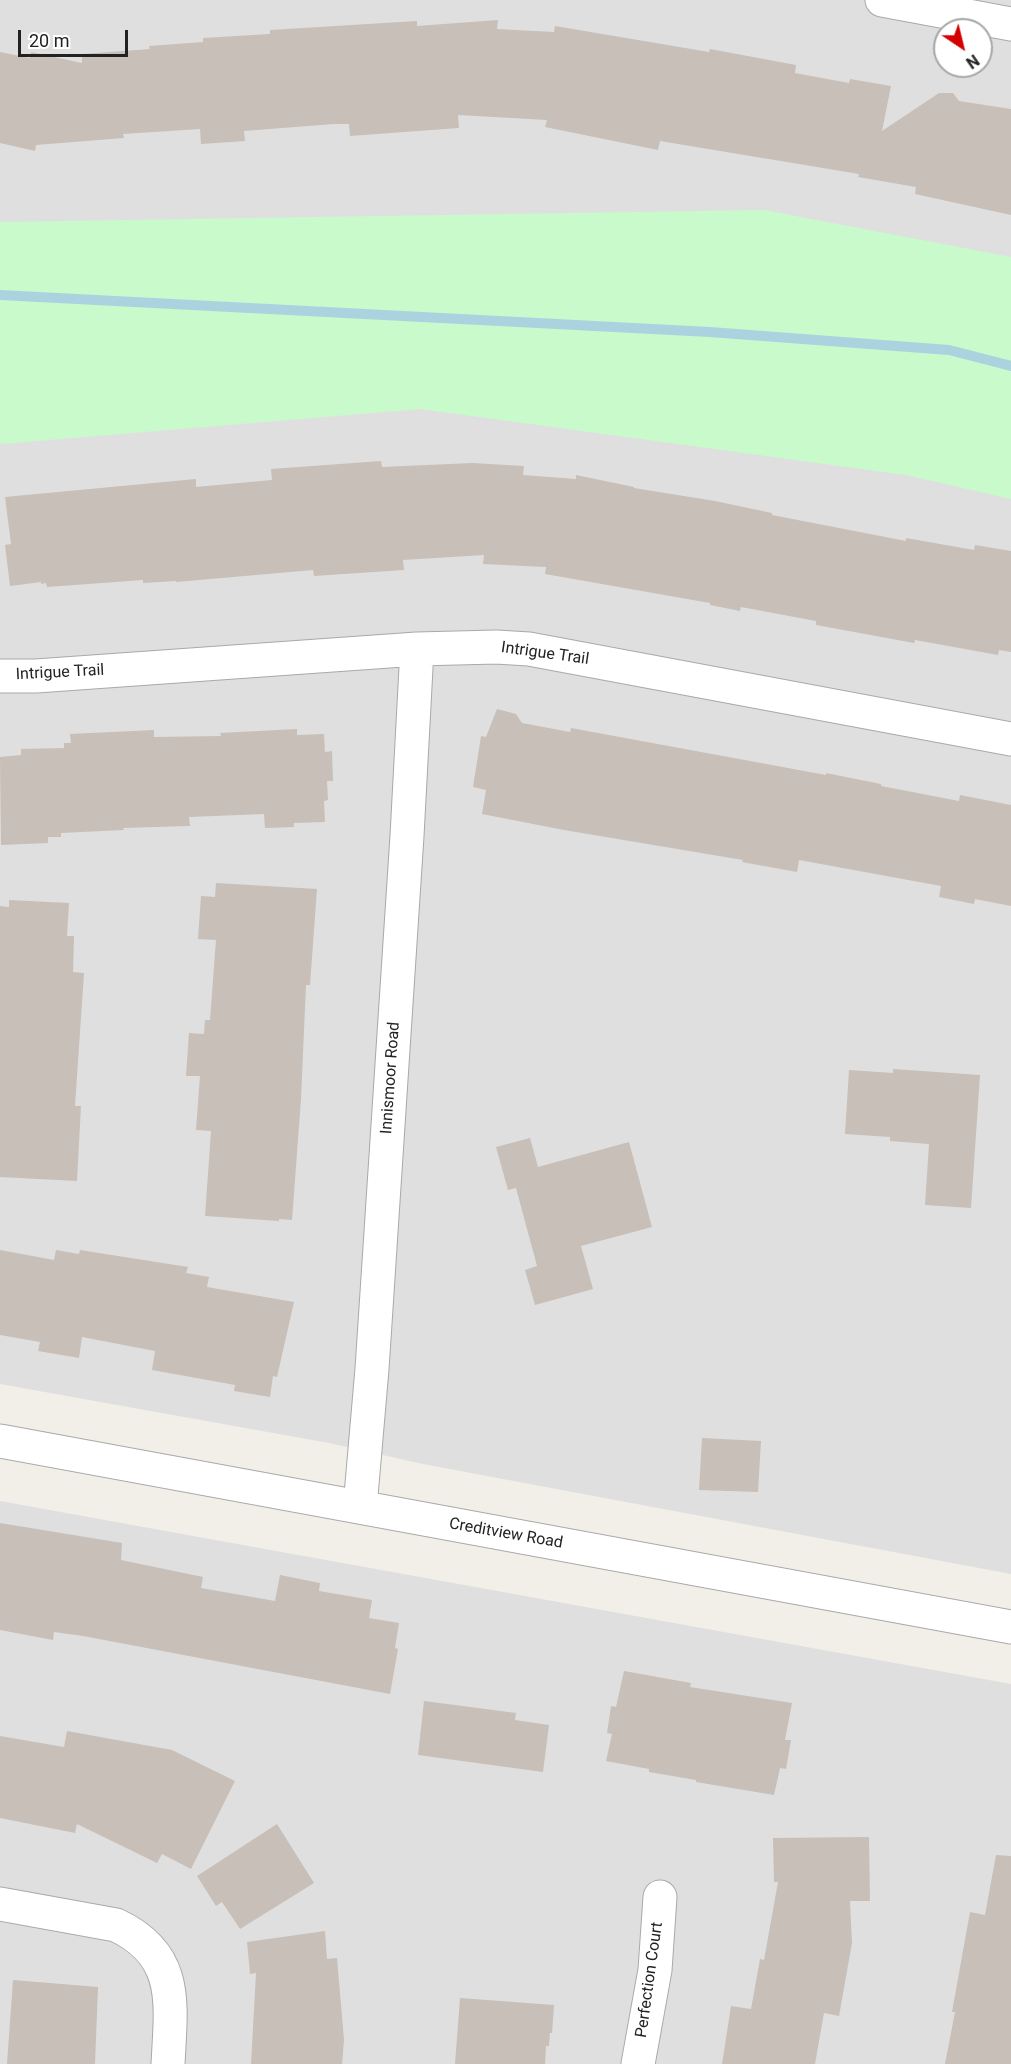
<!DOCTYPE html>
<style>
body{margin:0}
#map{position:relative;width:1011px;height:2064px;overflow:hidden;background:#f2efe9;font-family:Roboto,sans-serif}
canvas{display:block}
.north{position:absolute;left:933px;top:18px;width:60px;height:60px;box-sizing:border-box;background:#fff;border:2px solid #a7a7a7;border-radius:50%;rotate:145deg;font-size:16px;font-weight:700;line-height:24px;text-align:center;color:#222}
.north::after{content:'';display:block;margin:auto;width:21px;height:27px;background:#d40000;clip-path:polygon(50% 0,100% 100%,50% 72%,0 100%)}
.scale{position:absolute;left:18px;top:30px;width:110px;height:27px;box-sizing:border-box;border:3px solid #222;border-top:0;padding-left:8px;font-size:18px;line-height:21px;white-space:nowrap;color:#222;-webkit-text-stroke:4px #fff;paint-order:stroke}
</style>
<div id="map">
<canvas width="1011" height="2064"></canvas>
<div class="north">N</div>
<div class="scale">20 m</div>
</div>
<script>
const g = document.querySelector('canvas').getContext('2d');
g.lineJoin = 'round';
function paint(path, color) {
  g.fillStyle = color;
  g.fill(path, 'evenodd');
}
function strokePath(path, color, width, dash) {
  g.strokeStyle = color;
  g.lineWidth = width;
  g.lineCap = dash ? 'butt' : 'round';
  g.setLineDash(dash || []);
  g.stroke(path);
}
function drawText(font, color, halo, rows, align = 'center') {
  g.font = font + ' Roboto,sans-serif';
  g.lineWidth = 5;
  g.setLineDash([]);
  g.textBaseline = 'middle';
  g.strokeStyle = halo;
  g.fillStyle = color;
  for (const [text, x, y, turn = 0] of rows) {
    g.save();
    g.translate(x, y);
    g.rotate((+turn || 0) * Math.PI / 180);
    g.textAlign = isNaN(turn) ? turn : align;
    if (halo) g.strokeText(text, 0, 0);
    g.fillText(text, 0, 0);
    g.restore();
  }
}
const residential = new Path2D(`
 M 0,0 L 1011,0 L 1011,1574 L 423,1464 L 329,1443 L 0,1384 ZM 945,30 L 981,30 L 981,66 L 945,66 Z
 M 0,1501 L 1011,1684 L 1011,2064 L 0,2064 Z`);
const park = new Path2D(`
 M 764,210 L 1011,257 L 1011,499 L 906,475 L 420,409 L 0,444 L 0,222 Z`);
const stream = new Path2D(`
 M 0,295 L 710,332 L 949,350 L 1011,366`);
const building = new Path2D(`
 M 498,20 L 497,29 L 554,32 L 555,26 L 709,52 L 710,49 L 796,65 L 795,73 L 849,83 L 850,79 L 891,86 L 882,131 L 939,93 L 953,93 L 959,101 L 1011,109 L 1011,215 L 915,194 L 916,187 L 858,177 L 859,174 L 660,141 L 658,150 L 545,127 L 547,120 L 458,115 L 459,128 L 350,136 L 349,124 L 334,124 L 244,131 L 245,141 L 201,144 L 200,129 L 123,134 L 124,138 L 36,145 L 35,151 L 0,143 L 0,52 L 30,58 L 31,52 L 82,63 L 82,54 L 150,49 L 149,46 L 203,42 L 203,38 L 270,34 L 270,30 L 417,21 L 417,26 Z
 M 381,461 L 382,467 L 472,463 L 524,466 L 523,475 L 576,479 L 576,475 L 634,487 L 634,488 L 715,501 L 772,513 L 772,515 L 906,541 L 906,538 L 974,550 L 975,545 L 1011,551 L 1011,652 L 999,650 L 998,655 L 915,640 L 914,643 L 816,625 L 816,621 L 741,607 L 740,611 L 710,605 L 710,603 L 545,574 L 546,567 L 483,564 L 484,555 L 403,560 L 404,570 L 314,576 L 313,570 L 176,582 L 176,581 L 143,583 L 143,580 L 47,587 L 46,583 L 41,584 L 41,582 L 10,586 L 5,545 L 11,544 L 5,497 L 196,479 L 196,487 L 272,480 L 271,469 Z
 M 497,709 L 516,714 L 522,723 L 570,732 L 571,728 L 826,775 L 826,773 L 881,784 L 881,786 L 959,801 L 960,795 L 1011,805 L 1011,906 L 975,899 L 974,904 L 939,897 L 941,886 L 799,860 L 797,872 L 742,862 L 743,860 L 564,830 L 482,814 L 486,790 L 473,787 L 481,736 L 486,737 Z
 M 297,729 L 297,735 L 324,734 L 325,752 L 332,751 L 333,781 L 327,781 L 328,800 L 324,801 L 325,822 L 294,823 L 294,827 L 265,828 L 264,814 L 189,817 L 190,826 L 123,828 L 124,830 L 61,833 L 61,837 L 48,837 L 48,843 L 1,845 L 0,757 L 21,755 L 21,749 L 64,748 L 64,743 L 71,743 L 70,734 L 154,730 L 154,737 L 221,736 L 220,733 Z
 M 216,883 L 317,889 L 310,985 L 306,985 L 301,1099 L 292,1220 L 279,1219 L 279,1221 L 205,1216 L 211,1131 L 196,1130 L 200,1076 L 186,1076 L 189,1033 L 204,1034 L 205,1020 L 210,1020 L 216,940 L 198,939 L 201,896 L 215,897 Z
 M 9,900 L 69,903 L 67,936 L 74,936 L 73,972 L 84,973 L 75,1106 L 81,1106 L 77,1181 L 0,1177 L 0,906 L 9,907 Z
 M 893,1069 L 980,1075 L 971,1208 L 925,1205 L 929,1144 L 890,1141 L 890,1137 L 845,1134 L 849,1070 L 893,1073 Z
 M 530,1138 L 538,1167 L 629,1142 L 652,1227 L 581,1246 L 593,1289 L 535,1305 L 525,1270 L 537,1266 L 516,1188 L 508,1190 L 496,1147 Z
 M 0,1250 L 54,1260 L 56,1250 L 79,1254 L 80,1250 L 188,1267 L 186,1273 L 209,1277 L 207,1287 L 294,1302 L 277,1377 L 273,1376 L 270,1397 L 234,1391 L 235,1385 L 152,1370 L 155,1351 L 82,1337 L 79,1358 L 38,1351 L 40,1342 L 0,1335 Z
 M 702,1438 L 761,1441 L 758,1492 L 699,1490 Z
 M 0,1523 L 122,1543 L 121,1560 L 203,1577 L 201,1588 L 275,1601 L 280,1575 L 320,1583 L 319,1591 L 372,1600 L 369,1618 L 399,1623 L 395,1648 L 398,1649 L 390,1694 L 83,1636 L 54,1632 L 53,1640 L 0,1630 Z
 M 624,1671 L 691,1683 L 690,1687 L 792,1703 L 785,1740 L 791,1740 L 786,1769 L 780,1768 L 774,1795 L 696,1782 L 696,1780 L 649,1772 L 649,1769 L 606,1761 L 612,1734 L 607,1733 L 611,1706 L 616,1707 Z
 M 424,1701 L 516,1713 L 515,1720 L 549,1725 L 543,1772 L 418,1755 Z
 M 67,1731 L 172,1750 L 235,1781 L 191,1869 L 162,1854 L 157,1863 L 77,1824 L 75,1833 L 0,1818 L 0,1736 L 64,1747 Z
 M 277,1824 L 314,1883 L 240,1929 L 222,1902 L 216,1906 L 197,1876 Z
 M 869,1837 L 870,1901 L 850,1901 L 852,1943 L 839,2016 L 824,2013 L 815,2064 L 722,2064 L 731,2006 L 751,2009 L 760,1959 L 764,1960 L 778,1882 L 774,1882 L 773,1838 Z
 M 996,1855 L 1011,1856 L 1011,2064 L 945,2064 L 955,2012 L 952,2012 L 970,1912 L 985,1915 Z
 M 325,1931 L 327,1959 L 337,1958 L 344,2040 L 342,2064 L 251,2064 L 256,1973 L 250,1974 L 247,1942 Z
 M 13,1980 L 98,1987 L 95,2064 L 7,2064 Z
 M 460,1998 L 554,2005 L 552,2033 L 550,2033 L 549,2046 L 546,2046 L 545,2064 L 455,2064 Z`);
const minor = new Path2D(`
 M 882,0 L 1011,24
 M 0,676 L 36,676 L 417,649 L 496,647 L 529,649 L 1011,739
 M 0,1441 L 1011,1627
 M 360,1507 L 372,1369 L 407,836 L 417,649
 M 0,1904 L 116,1925 C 180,1955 171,2004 168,2064
 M 638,2064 L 655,1970 L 660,1897`);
const streetNames = [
 ["Intrigue Trail",545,654,8],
 ["Intrigue Trail",60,673,-3],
 ["Innismoor Road",391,1078,-86],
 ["Creditview Road",506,1534,10],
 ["Perfection Court",650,1980,-82]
];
paint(residential, '#e0dfdf');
paint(park, '#c8facc');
strokePath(stream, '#aad3df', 10);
paint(building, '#c7bfb8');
strokePath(minor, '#a9a9a9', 35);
strokePath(minor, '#fff', 33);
drawText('16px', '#222', '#fff', streetNames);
</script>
